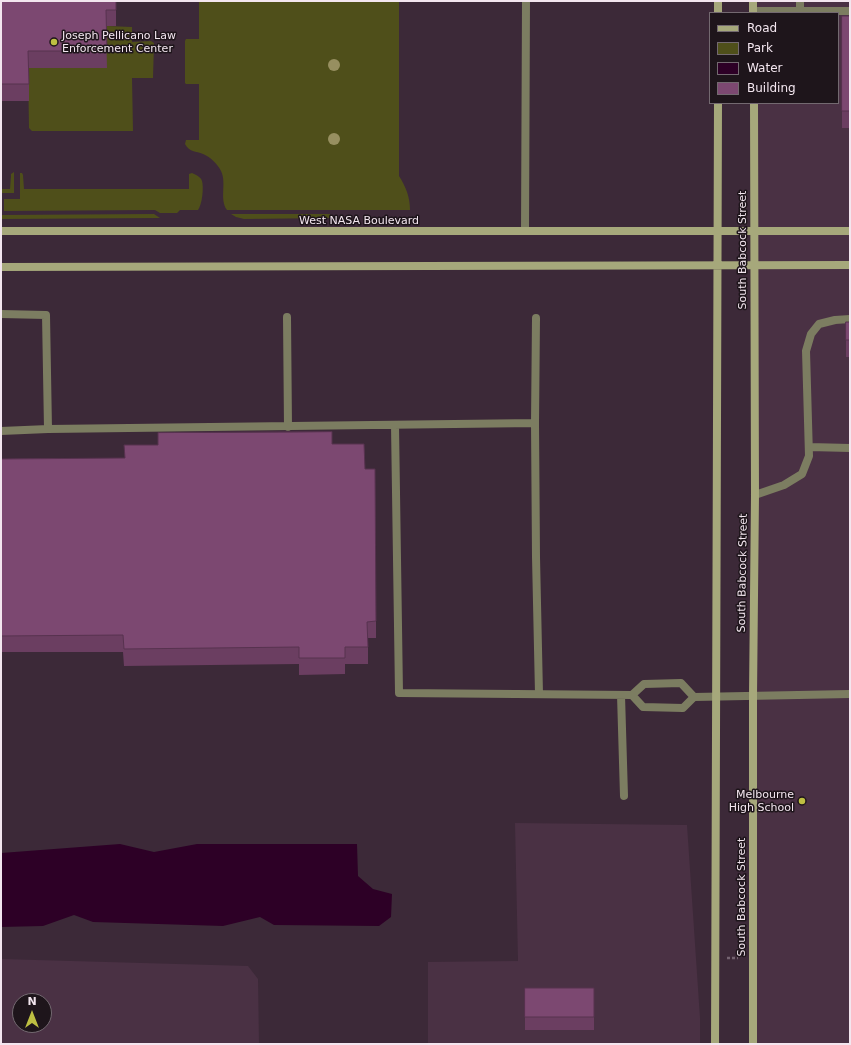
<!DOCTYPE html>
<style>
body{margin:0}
#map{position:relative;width:851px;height:1045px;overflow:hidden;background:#3c2938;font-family:"DejaVu Sans",sans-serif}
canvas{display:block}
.frame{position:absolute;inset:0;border:2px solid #f3e6ef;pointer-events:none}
.legend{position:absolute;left:709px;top:12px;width:130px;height:92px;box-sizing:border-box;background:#1e151b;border:1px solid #736970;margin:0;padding:5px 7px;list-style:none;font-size:12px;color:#f3e6ef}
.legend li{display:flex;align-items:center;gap:8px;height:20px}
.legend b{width:20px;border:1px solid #736970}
.north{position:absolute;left:12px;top:993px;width:40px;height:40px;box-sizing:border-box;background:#1e151b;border:1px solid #736970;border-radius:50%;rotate:0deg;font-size:11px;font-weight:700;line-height:16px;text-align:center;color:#f3e6ef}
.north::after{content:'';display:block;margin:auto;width:14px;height:18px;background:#bebf42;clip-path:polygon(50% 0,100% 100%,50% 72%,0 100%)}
</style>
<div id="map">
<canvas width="851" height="1045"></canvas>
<div class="frame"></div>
<ul class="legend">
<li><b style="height:5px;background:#a6a87b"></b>Road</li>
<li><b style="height:11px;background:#4f4f1a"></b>Park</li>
<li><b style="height:11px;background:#2d0026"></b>Water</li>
<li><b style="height:11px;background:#7c4871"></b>Building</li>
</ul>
<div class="north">N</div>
</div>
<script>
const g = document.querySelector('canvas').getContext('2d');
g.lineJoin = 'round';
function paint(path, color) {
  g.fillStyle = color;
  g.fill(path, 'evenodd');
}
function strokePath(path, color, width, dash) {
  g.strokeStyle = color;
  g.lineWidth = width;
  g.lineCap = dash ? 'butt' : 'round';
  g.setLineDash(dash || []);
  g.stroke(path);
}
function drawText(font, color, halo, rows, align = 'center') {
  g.font = font + ' "DejaVu Sans",sans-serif';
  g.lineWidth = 3;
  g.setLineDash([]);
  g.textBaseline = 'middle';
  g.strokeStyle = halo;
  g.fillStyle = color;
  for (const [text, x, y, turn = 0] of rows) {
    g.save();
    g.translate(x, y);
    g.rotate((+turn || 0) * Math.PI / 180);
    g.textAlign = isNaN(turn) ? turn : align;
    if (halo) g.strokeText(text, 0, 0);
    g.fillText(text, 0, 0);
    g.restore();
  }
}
const built = new Path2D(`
 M 753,1 L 850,1 L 850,1044 L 753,1044 L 753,103 L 838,103 L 838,13 L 753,13 Z
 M 515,823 L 687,825 L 700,1018 L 700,1044 L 428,1044 L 428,962 L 518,961 Z
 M 1,959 L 248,966 L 258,979 L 259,1044 L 1,1044 ZM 20,1001 L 44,1001 L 44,1025 L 20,1025 Z`);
const green = new Path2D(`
 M 199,1 L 399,1 L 399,176 C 406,187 410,197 410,210 L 227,210 C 219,199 227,183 221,171 C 217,163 210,157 203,154 C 196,151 189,152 185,144 L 186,140 L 199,140 L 199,84 L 186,84 L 185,83 L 185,41 L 186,39 L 199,39 Z
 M 106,26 L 132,27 L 132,42 L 151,41 L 154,43 L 153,78 L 132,78 L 133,131 L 32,131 L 29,128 L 28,68 L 106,67 Z
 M 14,172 L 14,193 L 1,193 L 1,189 L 10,189 L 11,176 L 11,174 Z
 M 20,173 L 22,173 L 23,175 L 24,189 L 189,189 L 189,174 L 192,173 C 196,175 201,177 202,181 C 204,188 202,205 198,210 L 180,210 L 177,213 L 160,213 L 155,210 L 4,211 L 4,199 L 20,199 Z
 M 154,214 L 160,218 L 1,219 L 1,215 Z
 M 231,214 L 330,214 L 331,218 L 244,219 L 236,217 Z`);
const water = new Path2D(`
 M 120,844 L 154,852 L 197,844 L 357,844 L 358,876 L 373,889 L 392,894 L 391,917 L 379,926 L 274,925 L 260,917 L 223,926 L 93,922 L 74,915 L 43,926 L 1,927 L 1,853 Z`);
const path = new Path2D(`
 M 727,958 L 738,958`);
const service = new Path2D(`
 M 753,11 L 850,11
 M 800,11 L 800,1
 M 525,231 L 526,1
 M 1,314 L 46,315 L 48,429
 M 287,317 L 288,427
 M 535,423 L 536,318
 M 395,425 L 399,693 L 632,695
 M 1,431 L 48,429 L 535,423 L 536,557 L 539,694
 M 809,447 L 850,448
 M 755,495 L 784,485 L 802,474 L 809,456 L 806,351 L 811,334 L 819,324 L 835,320 L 850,319
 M 621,695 L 624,796
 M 694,697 L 681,683 L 644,684 L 632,695 L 643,707 L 683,708 L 694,697 L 850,694`);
const secondary = new Path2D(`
 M 753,1 L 753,13
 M 718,13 L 718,1
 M 1,231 L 850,231
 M 1,267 L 850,265
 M 715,1044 L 718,103
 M 753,1044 L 753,696 L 755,495 L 754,103`);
const trees = [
 [334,65],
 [334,139]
];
const wall = new Path2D(`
 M 1,1 L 116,1 L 116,26 L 106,26 L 107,68 L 29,68 L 29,101 L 1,101 Z
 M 842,16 L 850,16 L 850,128 L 842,128 Z
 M 846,322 L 850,322 L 850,357 L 846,357 Z
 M 332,444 L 365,469 L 376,621 L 376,638 L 368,638 L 368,664 L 345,664 L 345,674 L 299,675 L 299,664 L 124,666 L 123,652 L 1,652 L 1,459 L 124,458 Z
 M 525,988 L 594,988 L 594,1030 L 525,1030 Z`);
const building = new Path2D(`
 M 1,1 L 116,1 L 116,10 L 106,10 L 107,51 L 28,51 L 29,84 L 1,84 Z
 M 842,16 L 850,16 L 850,111 L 842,111 Z
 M 846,322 L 850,322 L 850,340 L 846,340 Z
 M 332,432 L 332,444 L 364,444 L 365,469 L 375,469 L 376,621 L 367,622 L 368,647 L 345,647 L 345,658 L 299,658 L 299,647 L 124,649 L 123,635 L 1,636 L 1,459 L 125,458 L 124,445 L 158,445 L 158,433 Z
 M 525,988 L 594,988 L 594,1017 L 525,1017 Z`);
const markers = [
 [54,42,4,"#bebf42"],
 [802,801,4,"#bebf42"]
];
const poiNames = [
 ["Joseph Pellicano Law",62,36],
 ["Enforcement Center",62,49],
 ["Melbourne",794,795,"right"],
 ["High School",794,808,"right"]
];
const streetNames = [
 ["West NASA Boulevard",359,221],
 ["South Babcock Street",743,250,-90],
 ["South Babcock Street",743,573,-89],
 ["South Babcock Street",742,897,-90]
];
paint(built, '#4a3144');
paint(green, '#4f4f1a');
paint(water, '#2d0026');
strokePath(path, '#746370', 2.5, [3, 2]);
strokePath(service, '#7c7d61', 8);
strokePath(secondary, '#a6a87b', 8);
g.fillStyle = '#978f60';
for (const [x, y] of trees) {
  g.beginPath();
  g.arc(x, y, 6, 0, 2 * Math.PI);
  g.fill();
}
paint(wall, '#6b3e61');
paint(building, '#7c4871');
strokePath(building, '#57324f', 1);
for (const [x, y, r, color] of markers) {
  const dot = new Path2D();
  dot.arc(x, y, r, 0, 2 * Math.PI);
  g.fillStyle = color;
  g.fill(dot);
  strokePath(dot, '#1e151b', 1.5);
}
drawText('11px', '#f3e6ef', '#1e151b', poiNames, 'left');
drawText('11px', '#f3e6ef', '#1e151b', streetNames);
</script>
